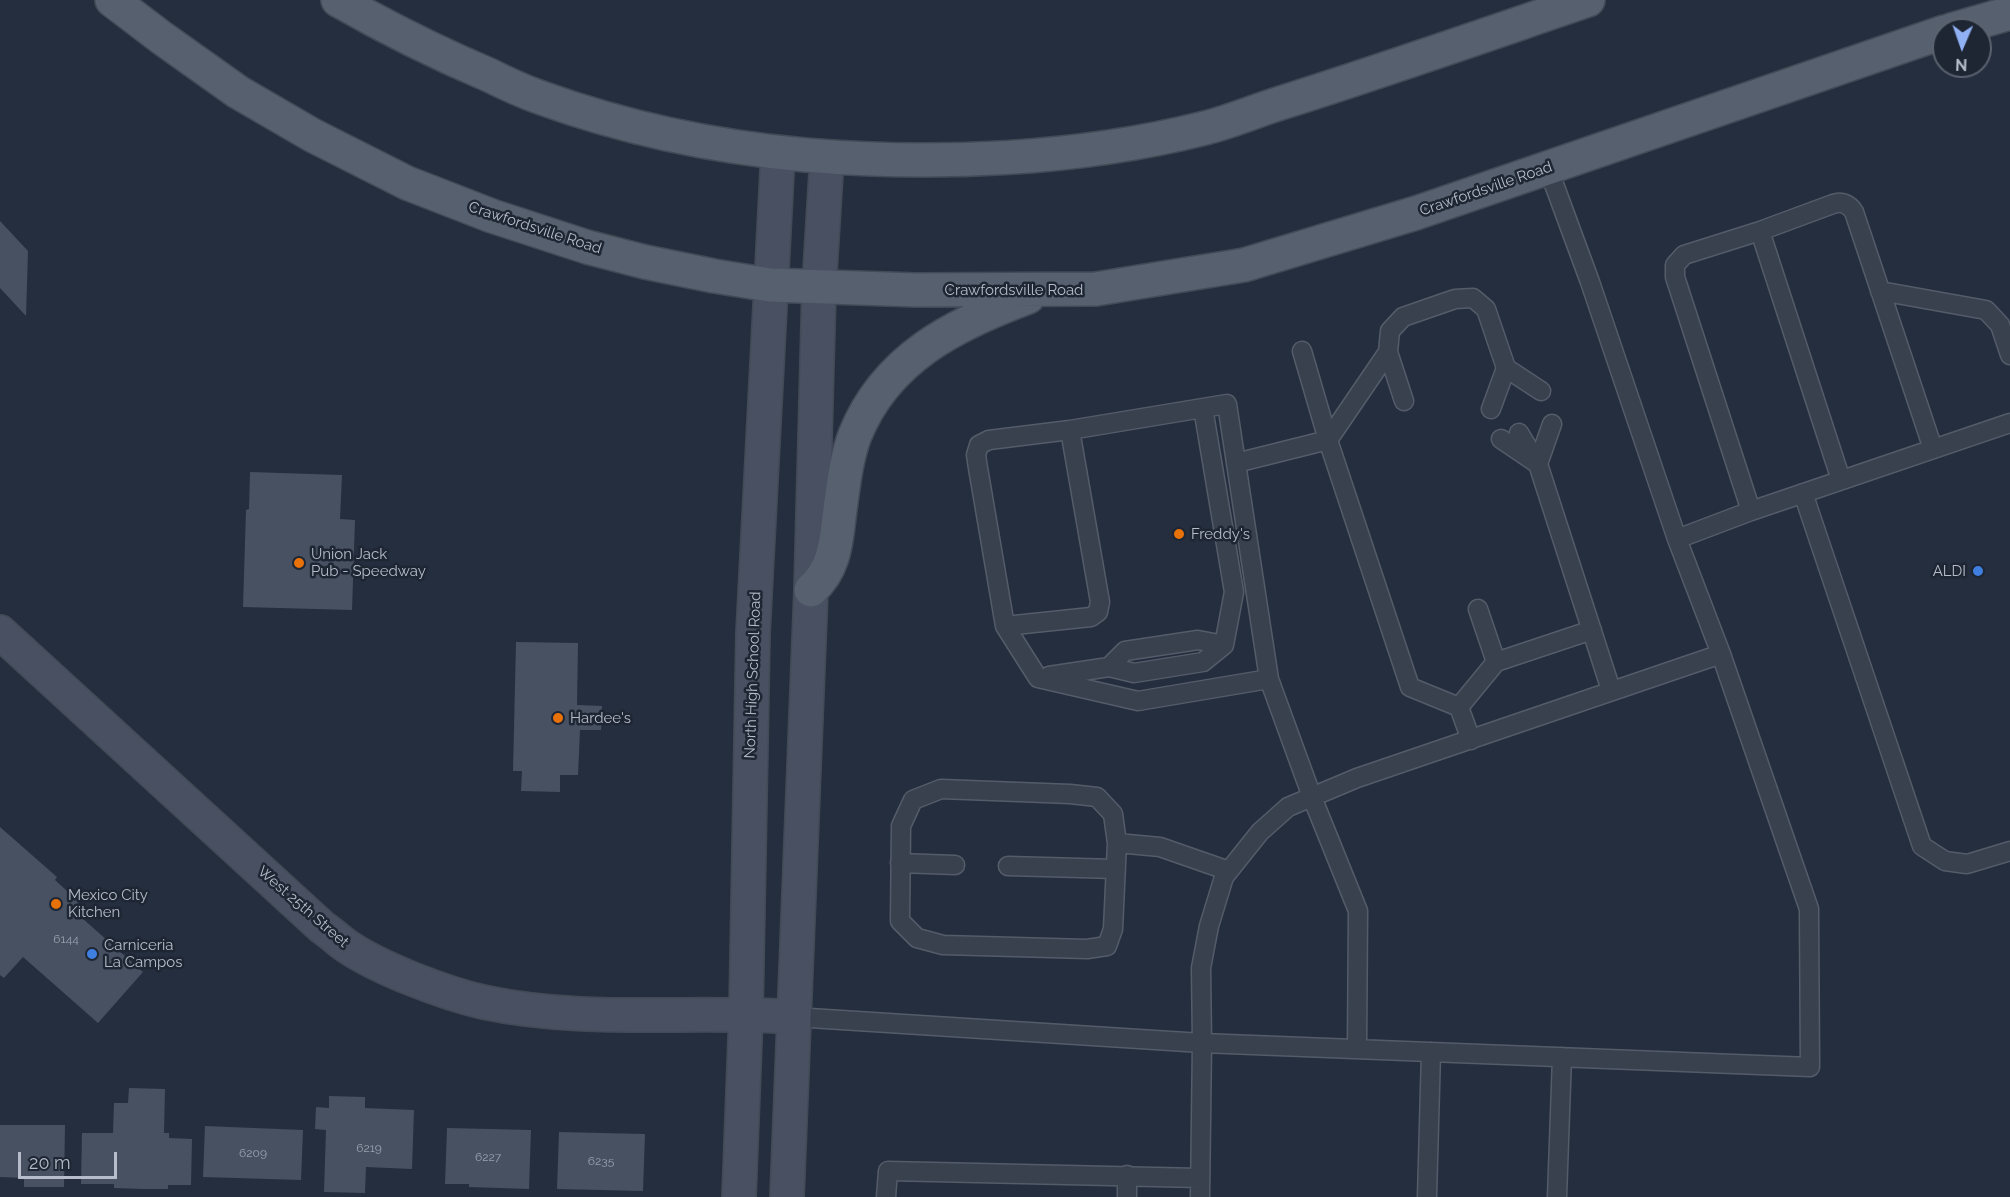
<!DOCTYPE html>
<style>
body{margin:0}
#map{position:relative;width:2010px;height:1197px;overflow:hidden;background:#252e3e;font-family:Raleway,sans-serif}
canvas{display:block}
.north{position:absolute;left:1932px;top:18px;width:60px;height:60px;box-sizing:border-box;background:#1e2633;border:2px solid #5b626f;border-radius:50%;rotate:182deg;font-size:16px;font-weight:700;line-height:24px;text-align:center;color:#b6bcc9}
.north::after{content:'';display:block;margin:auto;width:21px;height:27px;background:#90b1f4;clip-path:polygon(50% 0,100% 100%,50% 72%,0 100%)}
.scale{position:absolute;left:18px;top:1152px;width:99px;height:27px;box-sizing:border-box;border:3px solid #b6bcc9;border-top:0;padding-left:8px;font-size:18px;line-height:21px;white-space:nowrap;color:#b6bcc9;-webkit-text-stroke:4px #1e2633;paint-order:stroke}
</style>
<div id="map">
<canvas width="2010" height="1197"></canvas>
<div class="north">N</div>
<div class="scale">20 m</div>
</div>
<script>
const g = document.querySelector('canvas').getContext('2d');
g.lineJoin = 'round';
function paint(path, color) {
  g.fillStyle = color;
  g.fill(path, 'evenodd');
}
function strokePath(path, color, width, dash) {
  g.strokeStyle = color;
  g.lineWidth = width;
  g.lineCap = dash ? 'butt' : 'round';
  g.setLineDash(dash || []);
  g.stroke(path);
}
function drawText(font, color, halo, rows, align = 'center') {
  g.font = font + ' Raleway,sans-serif';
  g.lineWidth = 5;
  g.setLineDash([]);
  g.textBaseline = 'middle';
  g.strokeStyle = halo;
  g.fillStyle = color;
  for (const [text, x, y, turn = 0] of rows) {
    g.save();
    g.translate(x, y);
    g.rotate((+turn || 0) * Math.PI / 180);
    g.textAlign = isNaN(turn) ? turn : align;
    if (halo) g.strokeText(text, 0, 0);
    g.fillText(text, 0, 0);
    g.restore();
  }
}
const building = new Path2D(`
 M 0,221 L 28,251 L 26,316 L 0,288 Z
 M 250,472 L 342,475 L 340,519 L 355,520 L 352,610 L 243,607 L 246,510 L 249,509 Z
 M 516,642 L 578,643 L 577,705 L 602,706 L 601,730 L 580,730 L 578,775 L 560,775 L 560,792 L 521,791 L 522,771 L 513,771 Z
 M 0,827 L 57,877 L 55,880 L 79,902 L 73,910 L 143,972 L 98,1023 L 23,957 L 4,978 L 0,975 Z
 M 129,1088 L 165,1089 L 164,1133 L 169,1133 L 169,1138 L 192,1139 L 191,1185 L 168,1185 L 168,1189 L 144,1189 L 114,1188 L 114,1184 L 81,1184 L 82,1133 L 113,1133 L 114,1103 L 128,1103 Z
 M 329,1096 L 365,1097 L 365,1108 L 414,1110 L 412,1169 L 366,1167 L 365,1193 L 324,1192 L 326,1130 L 315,1129 L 316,1107 L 329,1108 Z
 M 0,1125 L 65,1125 L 64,1187 L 24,1187 L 24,1178 L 0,1177 Z
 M 205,1126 L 303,1130 L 301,1180 L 203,1177 Z
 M 447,1128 L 531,1130 L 529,1189 L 469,1187 L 469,1184 L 445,1184 Z
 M 559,1132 L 645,1134 L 643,1191 L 557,1189 Z`);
const lane = new Path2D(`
 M 1760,231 L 1841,480
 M 1880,291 L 1986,310 L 2000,325 L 2010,355
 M 1302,351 L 1328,440 L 1410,687 L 1459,707 L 1471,740
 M 1404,401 L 1388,352 L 1390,331 L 1403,317 L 1455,299 L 1473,298 L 1486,309 L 1506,368 L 1541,391
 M 1491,409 L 1506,368
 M 1552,424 L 1538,464 L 1611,690
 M 1519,433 L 1534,458
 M 1501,439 L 1538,464
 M 1236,463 L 1328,440 L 1388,352
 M 1803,493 L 1922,846 L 1945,861 L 1967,864 L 2010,851
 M 1751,511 L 1675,277 L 1675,265 L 1684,255 L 1760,231 L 1833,204 C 1842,201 1849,204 1854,212 L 1933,449
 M 1677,539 L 1751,511 L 2010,423
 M 1478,609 L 1496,662
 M 1005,626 L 1091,617 L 1098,612 L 1100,602 L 1070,430
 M 1109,667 L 1125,651 L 1198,640 L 1224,645
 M 1049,676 L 1109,667 L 1134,673 L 1203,662 L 1224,645 L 1234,592 L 1203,408
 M 1269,679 L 1138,701 L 1038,678 L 1005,626 L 978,468 L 976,455 L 979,445 L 989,440 L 1070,430 L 1227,404 L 1269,679 L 1312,797 L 1358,911 L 1357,1049
 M 1459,707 L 1496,662 L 1592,630
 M 1117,843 L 1113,929 L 1107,946 L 1087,949 L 943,945 L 917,938 L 900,921 L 901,826 L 913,800 L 941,789 L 1070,794 L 1097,797 L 1113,814 L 1117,843 L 1160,847 L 1229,871
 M 900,863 L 955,865
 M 1008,866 L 1116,869
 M 794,1017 L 1202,1043 L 1201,968 L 1209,926 L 1224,877 L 1260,832 L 1288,807 L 1357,778 L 1721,654 L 1677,539 L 1590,282 L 1548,168
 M 886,1197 L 888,1171 L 1200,1178
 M 1127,1197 L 1127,1175
 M 1200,1197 L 1202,1043 L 1810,1067 L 1809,909 L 1721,654
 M 1427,1197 L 1431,1052
 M 1557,1197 L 1562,1057`);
const secondary = new Path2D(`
 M 0,632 L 322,927 C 331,933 339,941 348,947 C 381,969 444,993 483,1002 C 585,1024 691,1010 794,1017
 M 739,1197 L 746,1014 L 753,633 L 778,153
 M 787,1197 L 811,590 L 819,288 L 827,157`);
const primary = new Path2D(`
 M 112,0 L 162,38 L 238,92 L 312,135 L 407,183 L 492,216 L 587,247 L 645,262 L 714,276 L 770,285 L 916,290 L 1096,289 L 1244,265 L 1416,213 L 1944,32
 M 338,0 C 387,28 437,53 489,75 C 505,83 522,91 539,97 C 624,128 715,147 805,155 C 935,166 1078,160 1205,128 C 1233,121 1260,109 1287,101 C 1388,69 1488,34 1588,0
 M 1951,30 L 2010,13
 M 811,590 C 838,566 836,535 841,502 C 844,480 847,456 855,435 C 886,358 955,324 1028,297`);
const markers = [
 [1179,534,6,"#e8710a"],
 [299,563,6,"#e8710a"],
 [1978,571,6,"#3f7fe0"],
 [558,718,6,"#e8710a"],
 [56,904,6,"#e8710a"],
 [92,954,6,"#3f7fe0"]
];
const numberNames = [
 ["6144",66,939],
 ["6219",369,1148],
 ["6209",253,1153],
 ["6227",488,1157],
 ["6235",601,1161]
];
const streetNames = [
 ["Crawfordsville Road",1486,189,-19],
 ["Crawfordsville Road",535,228,18],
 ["Crawfordsville Road",1014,290],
 ["North High School Road",753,675,-88],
 ["West 25th Street",303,907,41]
];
const poiNames = [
 ["Freddy's",1191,534],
 ["Union Jack",311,554],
 ["Pub - Speedway",311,571],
 ["ALDI",1966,571,"right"],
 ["Hardee's",570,718],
 ["Mexico City",68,895],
 ["Kitchen",68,912],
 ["Carniceria",104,945],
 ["La Campos",104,962]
];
paint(building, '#475162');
strokePath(lane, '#545c69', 21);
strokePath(secondary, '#434a57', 36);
strokePath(primary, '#434a57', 36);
strokePath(lane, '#39414e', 18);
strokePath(secondary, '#485061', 33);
strokePath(primary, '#57606e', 33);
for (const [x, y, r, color] of markers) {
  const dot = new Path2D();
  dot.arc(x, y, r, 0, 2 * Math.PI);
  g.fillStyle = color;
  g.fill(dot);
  strokePath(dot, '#1e2633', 2);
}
drawText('12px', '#9aa1af', null, numberNames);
drawText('15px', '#b6bcc9', '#1e2633', streetNames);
drawText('15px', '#b6bcc9', '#1e2633', poiNames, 'left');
</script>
